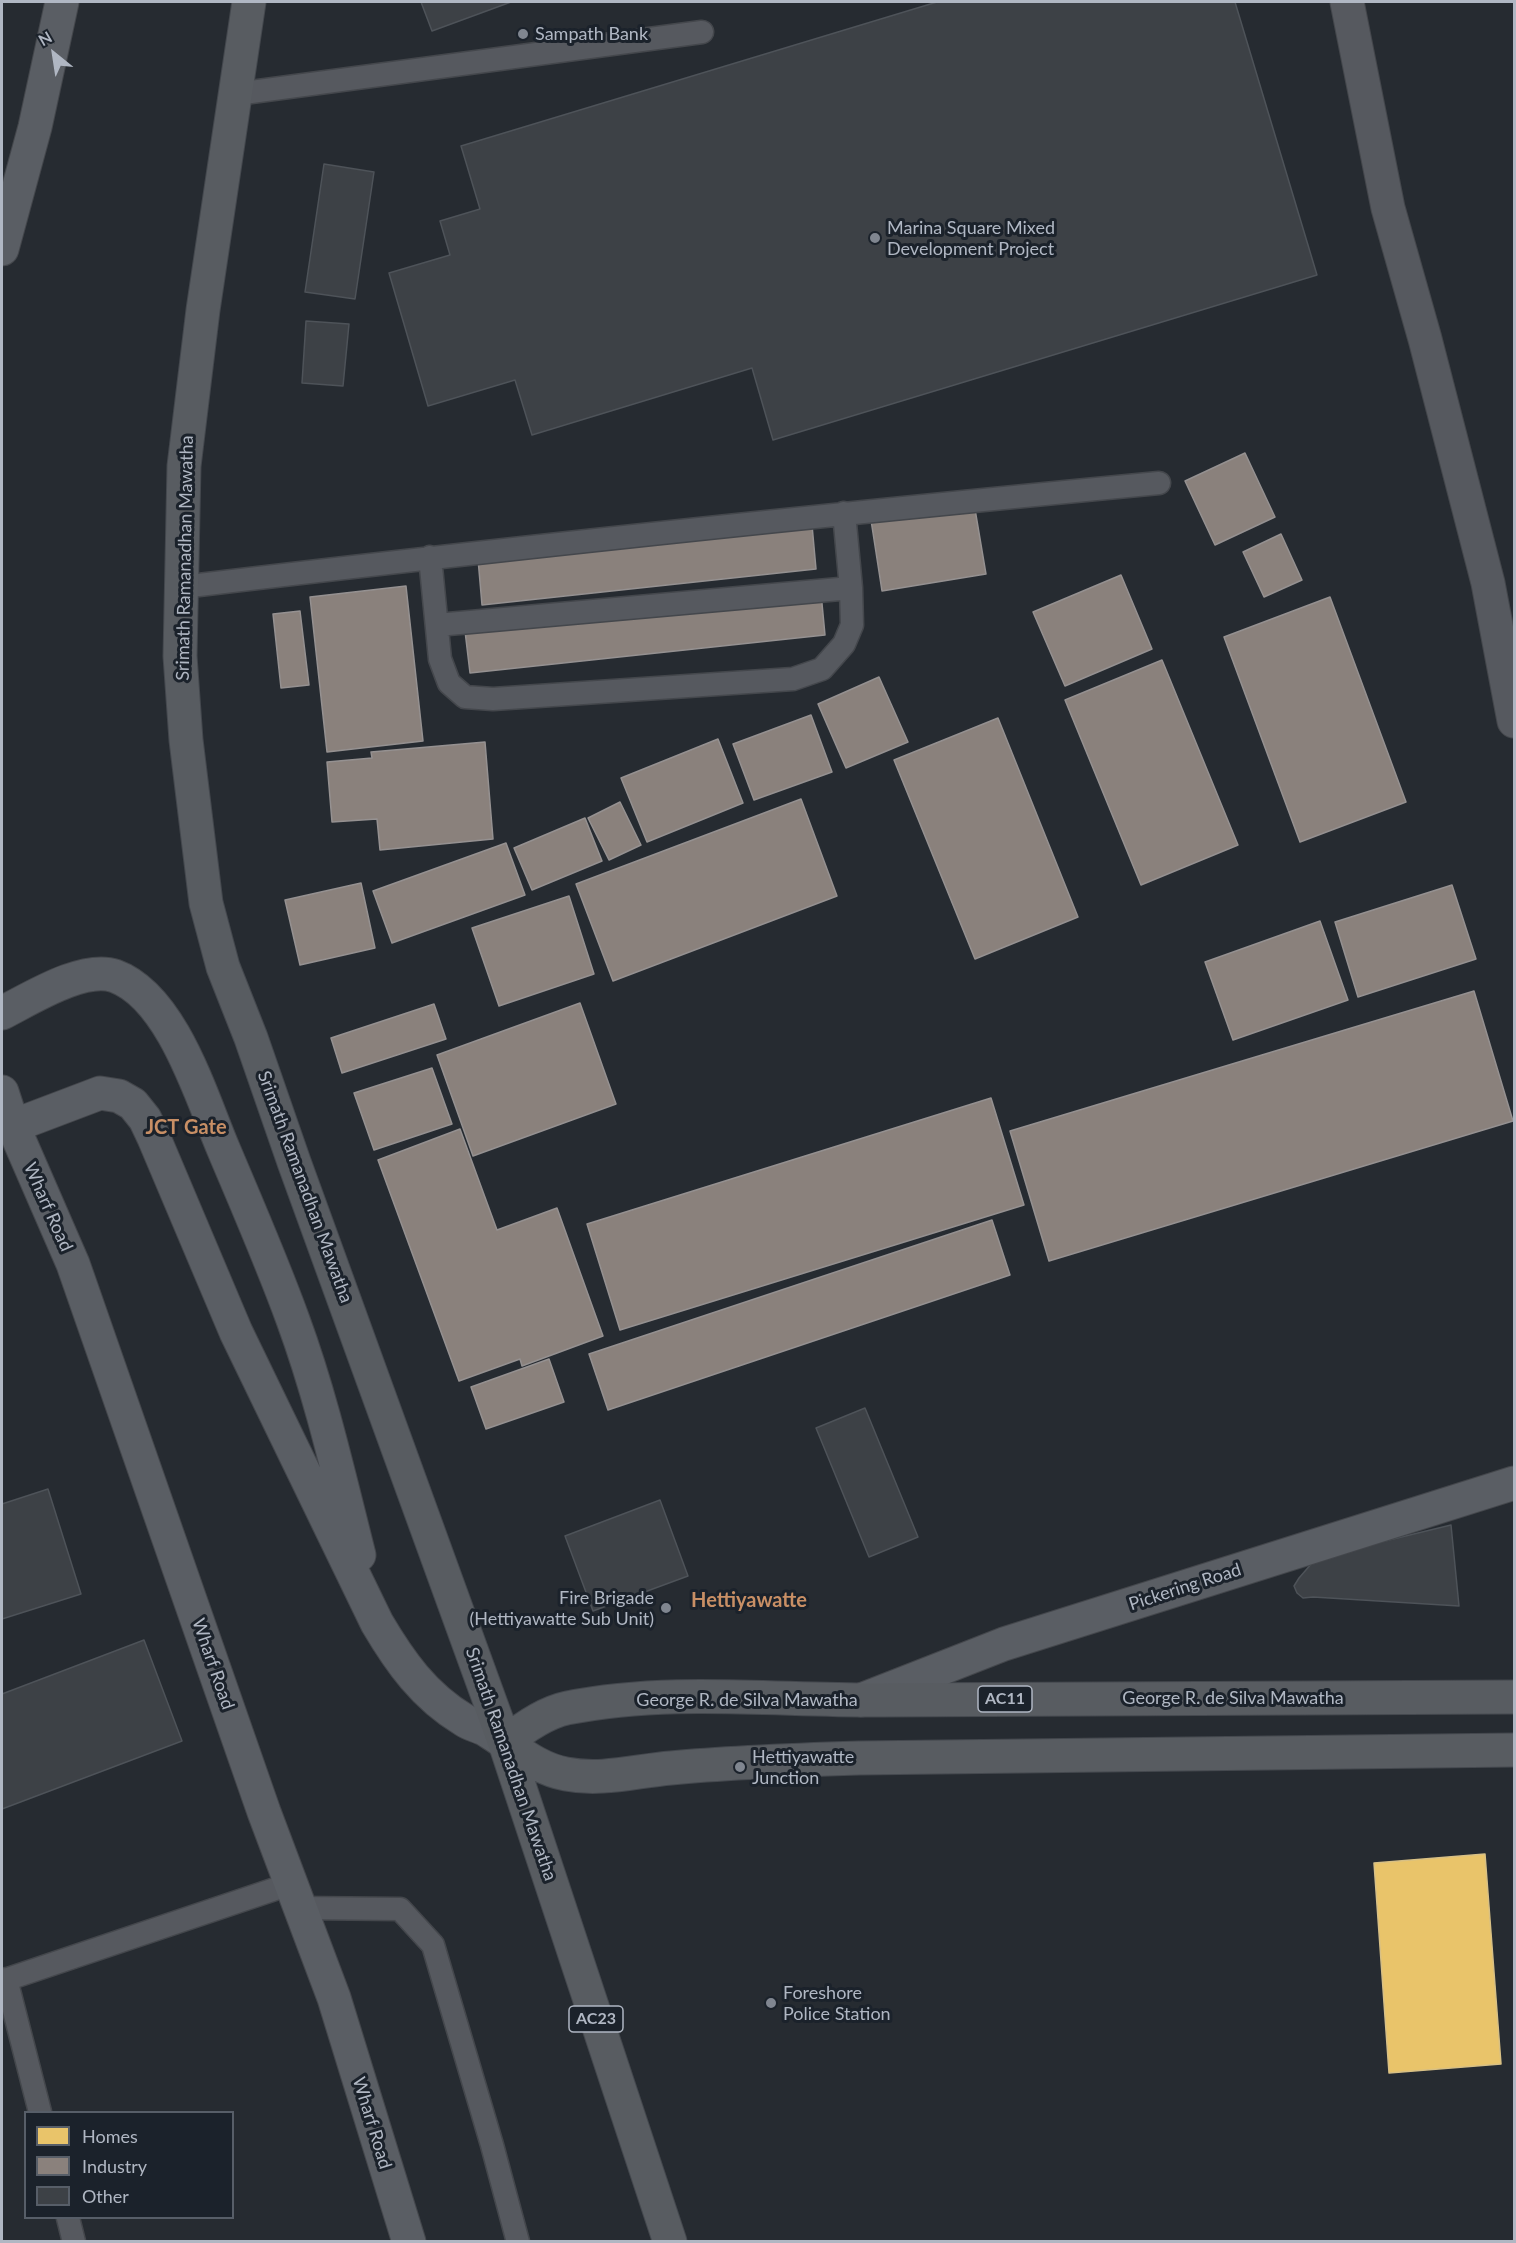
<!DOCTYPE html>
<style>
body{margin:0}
#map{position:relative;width:1516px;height:2243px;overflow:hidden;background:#262b31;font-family:Lato,sans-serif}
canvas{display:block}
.frame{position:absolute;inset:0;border:3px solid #b0b7c3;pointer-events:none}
.legend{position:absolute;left:24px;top:2111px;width:210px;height:108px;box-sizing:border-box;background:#1b222b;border:2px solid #575e68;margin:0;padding:8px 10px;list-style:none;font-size:18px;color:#b0b7c3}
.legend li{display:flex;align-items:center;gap:12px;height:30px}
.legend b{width:30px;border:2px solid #575e68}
.north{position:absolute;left:24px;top:24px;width:60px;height:60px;-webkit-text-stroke:4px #1b222b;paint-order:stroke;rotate:330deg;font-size:16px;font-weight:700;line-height:24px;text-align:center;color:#b0b7c3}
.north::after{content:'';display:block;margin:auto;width:21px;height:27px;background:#b0b7c3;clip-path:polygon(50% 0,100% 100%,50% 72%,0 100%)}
</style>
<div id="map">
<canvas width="1516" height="2243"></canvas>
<div class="frame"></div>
<ul class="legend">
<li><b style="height:16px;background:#e9c46a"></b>Homes</li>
<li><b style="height:16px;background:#8a817c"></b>Industry</li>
<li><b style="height:16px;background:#3d4146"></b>Other</li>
</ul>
<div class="north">N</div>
</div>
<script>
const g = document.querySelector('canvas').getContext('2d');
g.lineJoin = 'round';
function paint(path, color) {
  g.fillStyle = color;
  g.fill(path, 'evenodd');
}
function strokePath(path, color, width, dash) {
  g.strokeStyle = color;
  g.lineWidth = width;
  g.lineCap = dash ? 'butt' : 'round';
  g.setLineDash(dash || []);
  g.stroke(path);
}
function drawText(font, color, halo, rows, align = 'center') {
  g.font = font + ' Lato,sans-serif';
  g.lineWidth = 6;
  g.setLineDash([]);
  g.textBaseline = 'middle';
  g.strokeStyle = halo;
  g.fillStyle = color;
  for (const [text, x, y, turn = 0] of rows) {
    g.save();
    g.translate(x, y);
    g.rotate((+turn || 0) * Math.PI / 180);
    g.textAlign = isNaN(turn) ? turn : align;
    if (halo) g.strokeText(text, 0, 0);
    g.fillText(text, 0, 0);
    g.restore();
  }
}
const homes = new Path2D(`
 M 1485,1854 L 1501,2064 L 1389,2073 L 1374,1863 Z`);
const industry = new Path2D(`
 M 1245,453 L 1275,517 L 1215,545 L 1185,481 Z
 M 974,503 L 986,574 L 882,591 L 871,520 Z
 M 812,525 L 816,569 L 482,605 L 478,559 Z
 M 1281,534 L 1302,580 L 1264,597 L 1243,552 Z
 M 1121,575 L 1152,649 L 1065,686 L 1033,612 Z
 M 406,586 L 423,741 L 327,752 L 310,597 Z
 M 821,593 L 825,635 L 470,673 L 465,631 Z
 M 1330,597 L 1406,802 L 1300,842 L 1224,637 Z
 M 300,611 L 309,685 L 281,688 L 273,614 Z
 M 1162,660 L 1238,845 L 1141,885 L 1065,700 Z
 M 879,677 L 908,742 L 846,768 L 818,704 Z
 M 811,715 L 832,772 L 754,800 L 733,744 Z
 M 998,718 L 1078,917 L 975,959 L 894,760 Z
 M 718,739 L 743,803 L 647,842 L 621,778 Z
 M 485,742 L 493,839 L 380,850 L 377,819 L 332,822 L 327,762 L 372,758 L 371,752 Z
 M 801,799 L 837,896 L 613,981 L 576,884 Z
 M 620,802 L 641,845 L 609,860 L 588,818 Z
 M 585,818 L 602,861 L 532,890 L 514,848 Z
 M 506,843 L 525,895 L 392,943 L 373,891 Z
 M 361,883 L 375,948 L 300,965 L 285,900 Z
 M 1452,885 L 1476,959 L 1358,997 L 1335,922 Z
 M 569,896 L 594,974 L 499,1006 L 472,928 Z
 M 1320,921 L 1348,1000 L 1233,1040 L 1205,962 Z
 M 1474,991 L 1513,1121 L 1049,1261 L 1010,1131 Z
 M 580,1003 L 616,1104 L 473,1156 L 437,1055 Z
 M 434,1004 L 446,1039 L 342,1073 L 331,1038 Z
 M 432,1068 L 452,1124 L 374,1150 L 354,1093 Z
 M 991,1098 L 1024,1205 L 620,1330 L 587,1224 Z
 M 460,1129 L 497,1230 L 557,1208 L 603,1336 L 522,1366 L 520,1359 L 459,1381 L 378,1160 Z
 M 992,1220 L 1010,1275 L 608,1410 L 589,1354 Z
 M 549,1359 L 564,1402 L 486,1429 L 471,1387 Z`);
const building = new Path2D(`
 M 421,2 L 511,2 L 432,31 Z
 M 937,2 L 1235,2 L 1317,275 L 773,440 L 752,368 L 532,435 L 515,380 L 428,406 L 389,273 L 450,255 L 440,221 L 480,209 L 461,146 Z
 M 324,164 L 374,172 L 355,299 L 305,292 Z
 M 306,321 L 349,324 L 343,386 L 302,383 Z
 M 865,1408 L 918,1537 L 869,1557 L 816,1428 Z
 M 48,1489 L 81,1594 L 2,1619 L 2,1504 Z
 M 660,1500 L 688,1576 L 593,1611 L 565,1536 Z
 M 1451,1525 L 1459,1606 L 1313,1597 L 1303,1598 L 1297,1593 L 1294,1586 L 1299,1578 L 1312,1563 L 1327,1555 Z
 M 144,1640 L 182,1741 L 2,1809 L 2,1694 Z`);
const lane = new Path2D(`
 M 236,94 L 702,32
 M 430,557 L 440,659 L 449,683 L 465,697 L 493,699 L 793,679 L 822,669 L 844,644 L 852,625 L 851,588 L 844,513
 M 182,587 C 508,548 833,514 1159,483
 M 437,625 L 851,588
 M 299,1908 L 400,1909 L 433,1945 L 492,2145 L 518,2242
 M 6,1979 L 40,2112
 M 2,1981 L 290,1884
 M 68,2218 L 74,2242`);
const street = new Path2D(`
 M 1347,2 L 1388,208 L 1425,339 L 1488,583 L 1514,721`);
const secondary = new Path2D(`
 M 2,249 L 35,127 L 62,2
 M 2,1013 C 30,999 83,965 115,976 C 172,997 201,1096 223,1148 C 247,1205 272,1262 293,1320 C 321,1396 339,1476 359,1555
 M 2,1092 L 13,1126 L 73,1264 L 264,1812 L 334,1998 L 409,2242
 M 13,1126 L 100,1093 L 119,1096 L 133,1104 L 145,1119 L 154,1138 L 236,1332 L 377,1623 C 400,1662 424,1696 464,1720 C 471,1725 479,1726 486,1730 C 492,1734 499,1738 505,1743
 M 861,1700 L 1004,1644 L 1514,1483`);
const primary = new Path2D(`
 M 249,2 L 203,310 L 184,466 L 180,656 L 186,740 L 206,903 L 223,967 L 251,1038 L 294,1162 L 505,1743 L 670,2242
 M 505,1743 C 523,1728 544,1713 567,1708 C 671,1687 779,1701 884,1700 C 1094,1699 1304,1698 1514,1697
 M 505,1743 C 524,1756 543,1770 566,1774 C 602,1781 635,1771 671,1768 C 733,1762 796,1760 859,1758 L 1514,1750`);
const markers = [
 [523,34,6,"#808690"],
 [875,238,6,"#808690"],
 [666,1608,6,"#808690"],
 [740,1767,6,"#808690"],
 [771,2003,6,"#808690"]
];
const shields = [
 [1005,1699,54],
 [596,2019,54]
];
const shieldNames = [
 ["AC11",1005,1699],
 ["AC23",596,2019]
];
const poiNames = [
 ["Sampath Bank",535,34],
 ["Marina Square Mixed",887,228],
 ["Development Project",887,249],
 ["Fire Brigade",654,1598,"right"],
 ["(Hettiyawatte Sub Unit)",654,1619,"right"],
 ["Hettiyawatte",752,1757],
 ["Junction",752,1778],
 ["Foreshore",783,1993],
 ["Police Station",783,2014]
];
const streetNames = [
 ["Srimath Ramanadhan Mawatha",185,558,-89],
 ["Srimath Ramanadhan Mawatha",305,1187,70],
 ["Wharf Road",48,1207,66],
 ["Pickering Road",1185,1587,-18],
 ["Wharf Road",213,1664,71],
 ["George R. de Silva Mawatha",1233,1698],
 ["George R. de Silva Mawatha",747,1700],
 ["Srimath Ramanadhan Mawatha",511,1764,71],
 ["Wharf Road",372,2123,73]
];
const neighbourhoodNames = [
 ["JCT Gate",186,1128],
 ["Hettiyawatte",749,1601]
];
paint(homes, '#e9c46a');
strokePath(homes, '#d8c085', 1.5);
paint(industry, '#8a817c');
strokePath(industry, '#959191', 1.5);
paint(building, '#3d4146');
strokePath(building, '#4e5359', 1.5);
strokePath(lane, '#44474c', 25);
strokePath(street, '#44474c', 35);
strokePath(secondary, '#44474c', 35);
strokePath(primary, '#44484e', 35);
strokePath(lane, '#56595f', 22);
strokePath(street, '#56595f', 33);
strokePath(secondary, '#5a5e64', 33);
strokePath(primary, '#585c61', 33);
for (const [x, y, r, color] of markers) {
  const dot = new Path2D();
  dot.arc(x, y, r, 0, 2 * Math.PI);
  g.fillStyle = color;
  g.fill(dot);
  strokePath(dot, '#1b222b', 2);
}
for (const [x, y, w] of shields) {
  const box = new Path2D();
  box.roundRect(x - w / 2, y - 13, w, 26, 4.5);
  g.fillStyle = '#1b222b';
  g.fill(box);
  strokePath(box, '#b0b7c3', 1.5);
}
drawText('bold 16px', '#b0b7c3', null, shieldNames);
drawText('18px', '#b0b7c3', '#1b222b', poiNames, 'left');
drawText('18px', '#b0b7c3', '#1b222b', streetNames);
drawText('bold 20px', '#c88f65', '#1b222b', neighbourhoodNames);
</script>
